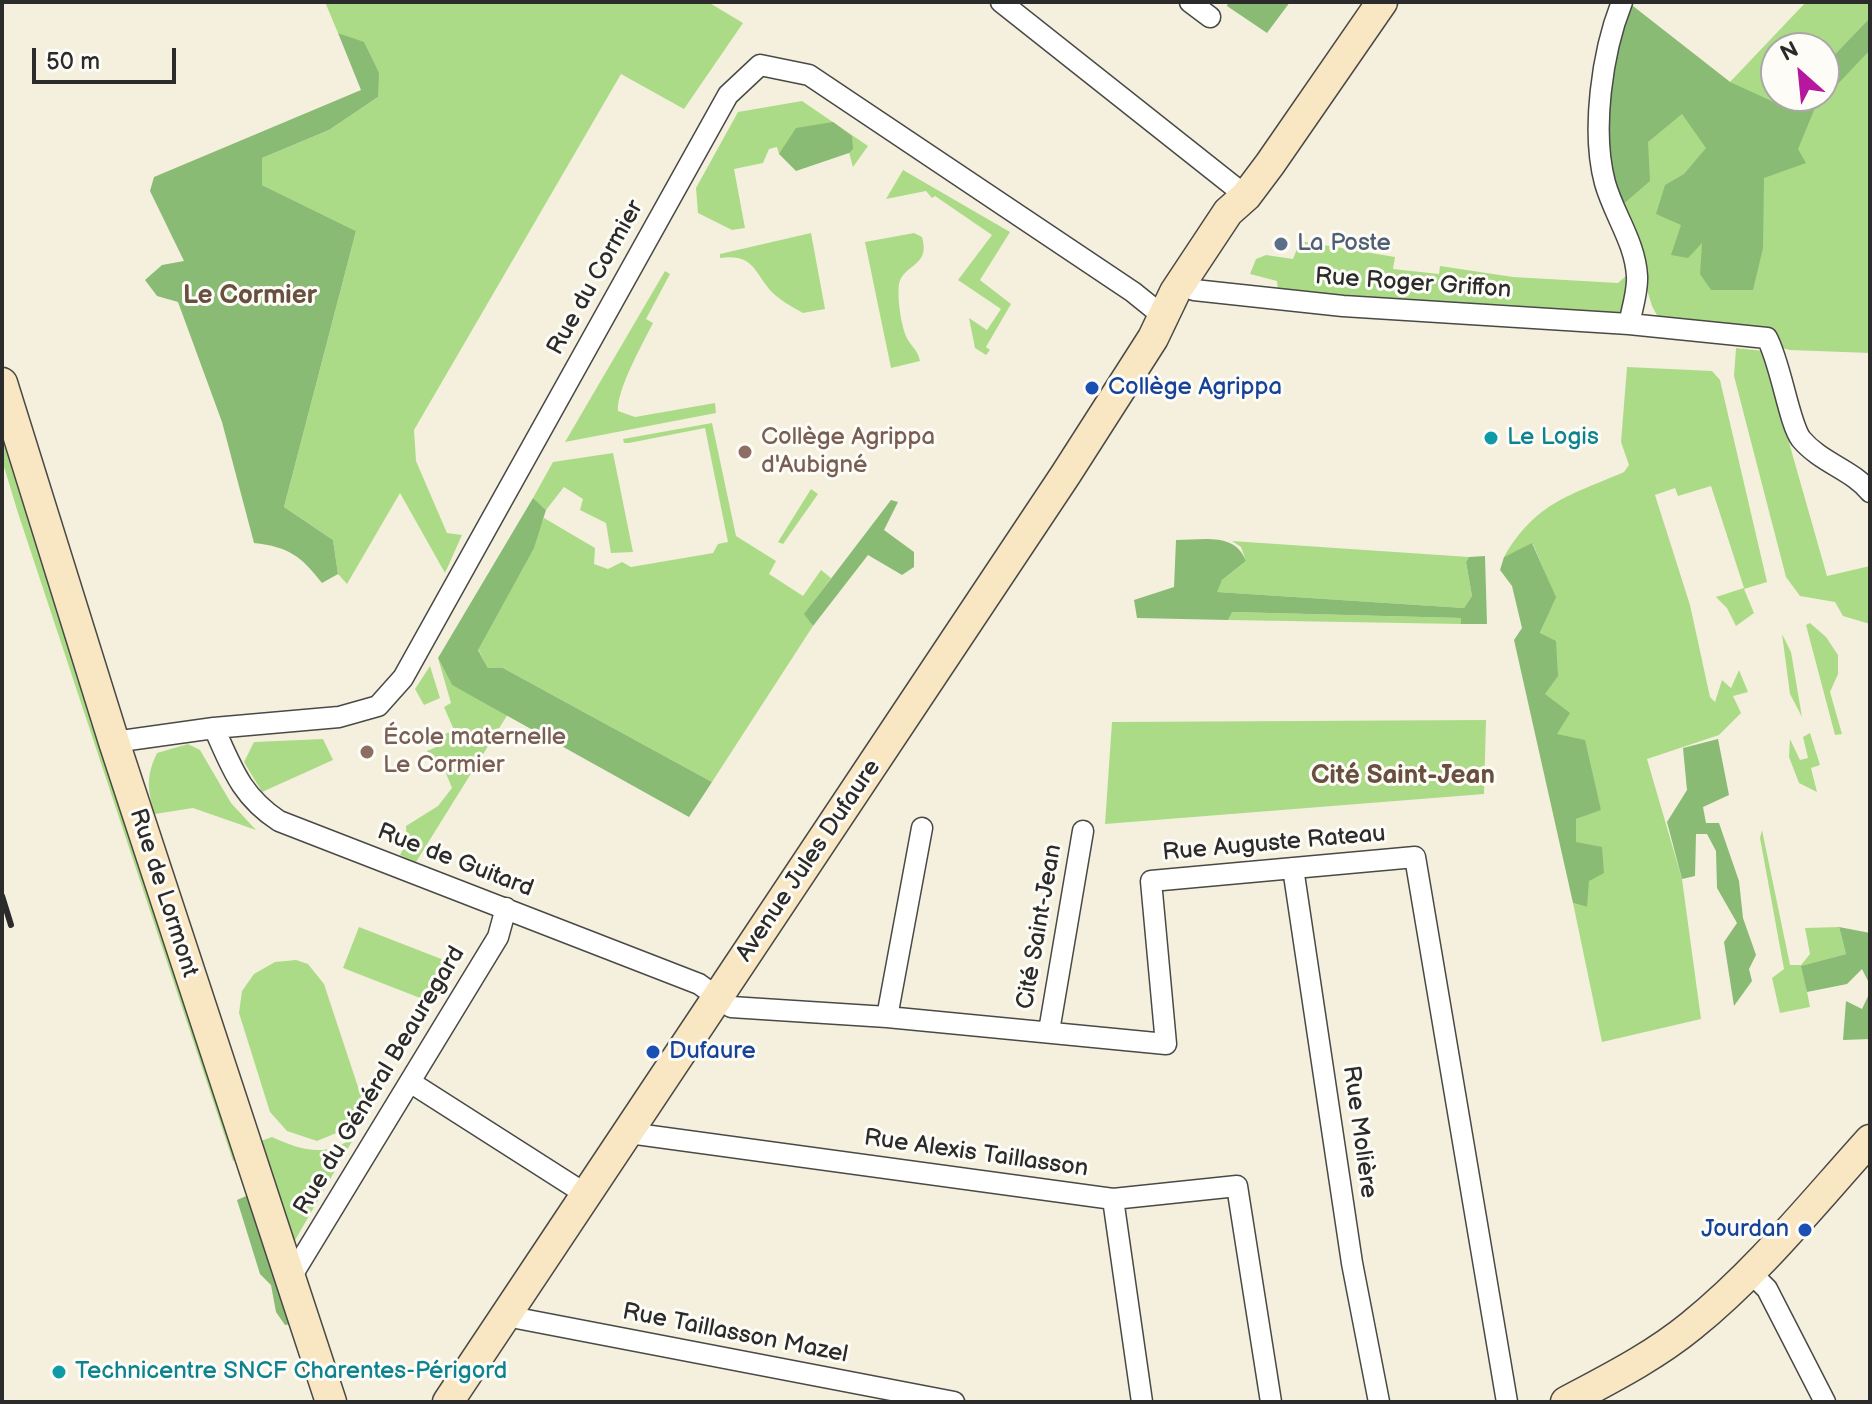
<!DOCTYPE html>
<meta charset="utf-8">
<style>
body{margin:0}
#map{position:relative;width:1872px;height:1404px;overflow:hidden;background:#f5f0dd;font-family:"Balsamiq Sans",sans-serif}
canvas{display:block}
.frame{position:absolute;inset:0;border:4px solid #2b2b2b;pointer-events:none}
.north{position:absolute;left:1760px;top:32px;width:80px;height:80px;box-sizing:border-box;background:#fdfcf7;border:2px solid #a9a8a5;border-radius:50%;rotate:333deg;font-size:22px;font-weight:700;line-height:32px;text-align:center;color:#2b2b2b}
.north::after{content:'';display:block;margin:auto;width:28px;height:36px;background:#b5179e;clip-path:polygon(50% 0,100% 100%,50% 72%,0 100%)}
.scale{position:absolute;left:32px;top:48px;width:144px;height:36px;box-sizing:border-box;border:4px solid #2b2b2b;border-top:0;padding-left:10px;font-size:24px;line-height:28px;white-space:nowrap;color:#2b2b2b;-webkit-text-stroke:6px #fdfcf7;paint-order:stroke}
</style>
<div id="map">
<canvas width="1872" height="1404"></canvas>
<div class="frame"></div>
<div class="north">N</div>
<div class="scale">50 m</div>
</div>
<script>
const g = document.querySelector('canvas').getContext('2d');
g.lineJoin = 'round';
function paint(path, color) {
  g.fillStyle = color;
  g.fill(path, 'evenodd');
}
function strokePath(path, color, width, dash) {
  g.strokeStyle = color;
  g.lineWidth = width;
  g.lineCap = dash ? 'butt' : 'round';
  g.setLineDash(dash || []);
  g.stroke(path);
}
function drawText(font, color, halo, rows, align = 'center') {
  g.font = font + ' "Balsamiq Sans",sans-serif';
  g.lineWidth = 6;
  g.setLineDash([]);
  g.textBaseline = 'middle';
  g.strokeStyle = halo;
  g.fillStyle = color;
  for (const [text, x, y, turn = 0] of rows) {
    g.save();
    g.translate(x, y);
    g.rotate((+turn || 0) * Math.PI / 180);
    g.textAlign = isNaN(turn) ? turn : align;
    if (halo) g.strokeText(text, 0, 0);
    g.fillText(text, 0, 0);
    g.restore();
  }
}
const green = new Path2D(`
 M 325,2 L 708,2 L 743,23 L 684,109 L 621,74 L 414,430 L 416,461 L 447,533 L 462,535 L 445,573 L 400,493 L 347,584 L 338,574 L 333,540 L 284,507 L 356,231 L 262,185 L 262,158 L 329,130 L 378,97 L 364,43 L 338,33 Z
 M 1806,2 L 1870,2 L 1870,353 L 1790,350 L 1659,319 L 1652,306 L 1612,175 L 1629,3 L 1730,82 ZM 1776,48 L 1824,48 L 1824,96 L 1776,96 Z
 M 802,101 L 868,146 L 853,167 L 846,142 L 779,154 L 777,147 L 769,149 L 763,163 L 734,169 L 745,228 L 732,230 L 698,213 L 696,188 L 738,112 Z
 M 903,170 L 1010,232 L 980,280 L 1011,304 L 986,347 L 990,350 L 986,355 L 975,348 L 969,318 L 987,330 L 1001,309 L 958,280 L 992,235 L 935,196 L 932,198 L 926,191 L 886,199 Z
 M 811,233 L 825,309 L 803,313 C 794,308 783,302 775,295 C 754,276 757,253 720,258 L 720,254 Z
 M 914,233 L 922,237 C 931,267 903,264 899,284 C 897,297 901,328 908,340 C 913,348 918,351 920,361 L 891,368 L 865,242 Z
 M 1300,241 L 1395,257 L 1393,269 L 1439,274 L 1440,266 L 1513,277 L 1618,283 L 1627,275 C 1631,293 1631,307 1616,319 C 1520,313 1422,311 1326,294 C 1313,292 1287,294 1278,291 L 1277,281 L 1250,274 L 1256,259 L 1266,255 L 1293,259 Z
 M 665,271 L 670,274 L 646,319 L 653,323 C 643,343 616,391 618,411 L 635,417 L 715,403 L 716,413 L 565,442 Z
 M 1736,348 L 1763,351 L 1827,576 L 1870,566 L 1870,624 L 1843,616 L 1835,602 L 1800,596 L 1786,577 L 1734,376 Z
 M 1627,367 L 1712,371 L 1720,380 L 1767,582 L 1744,589 L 1754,613 L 1736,626 L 1727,608 L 1716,597 L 1744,588 L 1711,486 L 1678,496 L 1675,488 L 1655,495 L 1690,605 L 1710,697 L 1715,702 L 1722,680 L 1731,688 L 1739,670 L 1748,692 L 1733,696 L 1741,713 L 1719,735 L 1647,759 L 1682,879 L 1701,1019 L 1602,1042 L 1573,903 L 1587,907 L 1576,842 L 1576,819 L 1601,809 L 1557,734 L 1544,694 L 1540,634 L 1555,596 L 1533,544 L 1504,557 C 1536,502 1569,496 1624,472 L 1629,465 L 1621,442 Z
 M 712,423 L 736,536 L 776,561 L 769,574 L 803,596 L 821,570 L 831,578 L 805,614 L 813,626 L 712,782 L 503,668 L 488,668 L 478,649 L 544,518 L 595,548 L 594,564 L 608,569 L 622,562 L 631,567 L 713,553 L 718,544 L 728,542 L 705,428 L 629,443 L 624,443 L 623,439 Z
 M 2,435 L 239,1158 L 233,1161 L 18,513 L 2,460 Z
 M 613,453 L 633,552 L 611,553 L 606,523 L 580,510 L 583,499 L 564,487 L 546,510 L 533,498 L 553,462 Z
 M 811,489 L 818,494 L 783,544 L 778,542 Z
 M 1232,541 L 1469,557 L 1466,562 L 1472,596 L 1464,608 L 1216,592 L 1222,580 L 1246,561 L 1241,547 Z
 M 1231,612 L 1462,618 L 1461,624 L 1228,620 Z
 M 1810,623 L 1826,637 L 1838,655 L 1838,674 L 1830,692 L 1842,734 L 1835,735 L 1806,625 Z
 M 1782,634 L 1791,652 L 1802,717 L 1790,694 Z
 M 438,658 L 452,685 L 508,714 L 416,862 L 400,855 L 407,841 L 406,826 L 438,806 L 452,788 L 443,766 L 435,769 L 427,751 L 441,745 L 438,737 L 454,730 L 444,707 L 451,703 Z
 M 430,666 L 440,698 L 424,705 L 415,689 Z
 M 1486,720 L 1484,794 L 1105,824 L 1112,722 Z
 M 1810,733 L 1820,765 L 1811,768 L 1817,792 L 1799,783 L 1789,757 L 1790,739 L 1800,760 L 1808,758 L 1803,737 Z
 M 323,739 L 333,760 L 262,792 L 244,762 L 254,742 Z
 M 188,744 L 200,750 L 231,803 L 256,830 L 193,808 L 155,814 C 147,790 146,776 157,753 Z
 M 1762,830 L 1790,965 L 1801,965 L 1810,954 L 1805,928 L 1839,927 L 1846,954 L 1802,966 L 1810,1007 L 1780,1013 L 1772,978 L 1784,969 L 1760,838 Z
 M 359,927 L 449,962 L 433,1003 L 343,968 Z
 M 296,960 L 308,964 L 324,984 L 361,1096 L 357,1119 L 351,1127 L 317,1141 L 287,1131 L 270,1112 L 239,1013 L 242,991 L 254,974 L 275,962 Z
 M 355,1136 L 294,1242 L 261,1141 L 272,1137 C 303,1151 327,1158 355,1136 Z`);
const forest = new Path2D(`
 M 1228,2 L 1290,2 L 1267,33 L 1227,6 Z
 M 1629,3 L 1730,82 L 1787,108 L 1798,96 L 1824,96 L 1824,66 L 1870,18 L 1870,50 L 1815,108 L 1798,149 L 1806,163 L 1764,178 L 1763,248 L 1753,290 L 1711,290 L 1700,274 L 1702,243 L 1688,258 L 1671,255 L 1681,225 L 1656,214 L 1665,185 L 1684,174 L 1706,148 L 1682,114 L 1648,142 L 1650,181 L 1621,206 C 1598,125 1603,82 1629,3 Z
 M 338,33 L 364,42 L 379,73 L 378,97 L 329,130 L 262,158 L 262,185 L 356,231 L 284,507 L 333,540 L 338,574 L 322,583 C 301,556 289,547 254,543 L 222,422 L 178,302 L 157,296 L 145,280 L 162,265 L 184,261 L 150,191 L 154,177 L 361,90 Z
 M 833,122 L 852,136 L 853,149 L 849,153 L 796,171 L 779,154 L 796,128 Z
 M 533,498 L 546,510 L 534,548 L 478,650 L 488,668 L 503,668 L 712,782 L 689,817 L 452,685 L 438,658 Z
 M 891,500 L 898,502 L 884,530 L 914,552 L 914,567 L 902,575 L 868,555 L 813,626 L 804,614 Z
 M 1176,540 C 1203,540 1235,532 1246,561 L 1222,580 L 1217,592 L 1464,608 L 1472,596 L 1466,562 L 1469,557 L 1485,556 L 1487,624 L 1461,624 L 1461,618 L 1232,612 L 1228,620 L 1137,618 L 1134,600 L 1174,587 Z
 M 1532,543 L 1556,597 L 1540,633 L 1556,641 L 1558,676 L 1545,694 L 1570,713 L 1557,734 L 1585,740 L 1601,810 L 1576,819 L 1576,842 L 1602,847 L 1604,873 L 1589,881 L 1587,907 L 1573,903 L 1514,640 L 1522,628 L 1512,586 L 1500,570 L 1504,557 Z
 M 1718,739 L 1729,795 L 1703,807 L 1706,823 L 1719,823 L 1739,881 L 1743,918 L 1756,955 L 1749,969 L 1752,981 L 1734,1006 L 1724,942 L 1737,923 L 1717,888 L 1716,851 L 1707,834 L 1696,834 L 1695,876 L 1682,879 L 1667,822 L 1687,790 L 1683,748 Z
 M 1839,927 L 1870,933 L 1870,985 L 1862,969 L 1847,984 L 1807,992 L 1801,966 L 1846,954 Z
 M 1870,992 L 1870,1039 L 1843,1040 L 1846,1001 L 1862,1009 Z
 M 251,1194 L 291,1324 L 285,1325 L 276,1312 L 271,1285 L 260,1274 L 237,1200 Z`);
const street = new Path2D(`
 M 1001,2 L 1246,196
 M 1190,2 L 1210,17
 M 1622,2 C 1602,52 1591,131 1605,183 C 1614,215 1635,242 1637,276 C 1638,291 1632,309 1629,324
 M 1194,290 L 1343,306 L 1629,324 L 1767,338 C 1781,364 1789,423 1801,439 C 1821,463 1853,470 1870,492
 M 214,728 C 232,768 241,796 279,821 L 699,984 L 731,1007 L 887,1017 L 1166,1044 L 1151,881 L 1415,857 L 1507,1402
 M 114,742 L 214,728 L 339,717 L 378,706 L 403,678 L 728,95 L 760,65 L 809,75 L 1133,292 L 1164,317
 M 1293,868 L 1352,1263 L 1379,1402
 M 887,1017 L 922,828
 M 1049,1031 L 1083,831
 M 410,1082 L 587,1195
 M 629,1133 L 1113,1199 L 1237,1186 L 1271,1402
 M 1113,1199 L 1142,1402
 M 1750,1272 L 1767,1289 L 1825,1402
 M 291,1277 L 498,937 L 506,908
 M 506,1316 L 954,1402`);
const secondary = new Path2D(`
 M 2,383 L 114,742 L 331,1402
 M 448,1402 L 1066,474 L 1153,338 L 1175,292 L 1228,212 L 1246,196 L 1270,164 L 1382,2
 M 1566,1402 C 1609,1379 1653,1357 1691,1326 C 1758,1272 1813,1203 1870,1140`);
const rail = new Path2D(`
 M 2,896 L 11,925`);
const markers = [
 [1281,244,8,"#5c6f8a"],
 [1092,388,8,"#1a4fb4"],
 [1491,438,8,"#0f9aa8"],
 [745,452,8,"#8d6e63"],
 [367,752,8,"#8d6e63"],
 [653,1052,8,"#1a4fb4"],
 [1805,1230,8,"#1a4fb4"],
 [59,1372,8,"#0f9aa8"]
];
const serviceNames = [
 ["La Poste",1297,244]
];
const streetNames = [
 ["Rue du Cormier",596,278,-61],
 ["Rue Roger Griffon",1413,284,4],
 ["Rue Auguste Rateau",1274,844,-5],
 ["Rue de Guitard",455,861,21],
 ["Avenue Jules Dufaure",809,861,-56],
 ["Rue de Lormont",163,893,72],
 ["Cité Saint-Jean",1040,927,-80],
 ["Rue du Général Beauregard",380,1081,-59],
 ["Rue Molière",1359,1132,82],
 ["Rue Alexis Taillasson",976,1154,8],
 ["Rue Taillasson Mazel",735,1334,11]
];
const transitNames = [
 ["Collège Agrippa",1108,388],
 ["Dufaure",669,1052],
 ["Jourdan",1789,1230,"right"]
];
const educationNames = [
 ["Collège Agrippa",761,438],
 ["d'Aubigné",761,466],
 ["École maternelle",383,738],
 ["Le Cormier",383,766]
];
const cultureNames = [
 ["Le Logis",1507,438],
 ["Technicentre SNCF Charentes-Périgord",75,1372]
];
const neighbourhoodNames = [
 ["Le Cormier",250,296],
 ["Cité Saint-Jean",1403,776]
];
paint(green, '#acdb88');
paint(forest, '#89bb74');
strokePath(street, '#494946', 23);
strokePath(secondary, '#494946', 33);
strokePath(street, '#fff', 20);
strokePath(secondary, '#f9e7c3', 30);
strokePath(rail, '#2b2b2b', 6);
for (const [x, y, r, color] of markers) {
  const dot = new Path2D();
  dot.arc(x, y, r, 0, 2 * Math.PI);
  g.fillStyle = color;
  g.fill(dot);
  strokePath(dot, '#fdfcf7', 3);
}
drawText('24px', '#4e5e75', '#fdfcf7', serviceNames, 'left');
drawText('24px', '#2b2b2b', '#fdfcf7', streetNames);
drawText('24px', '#164399', '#fdfcf7', transitNames, 'left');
drawText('24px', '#785e54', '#fdfcf7', educationNames, 'left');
drawText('24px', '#0d838f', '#fdfcf7', cultureNames, 'left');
drawText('bold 26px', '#684f3f', '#fdfcf7', neighbourhoodNames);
</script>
